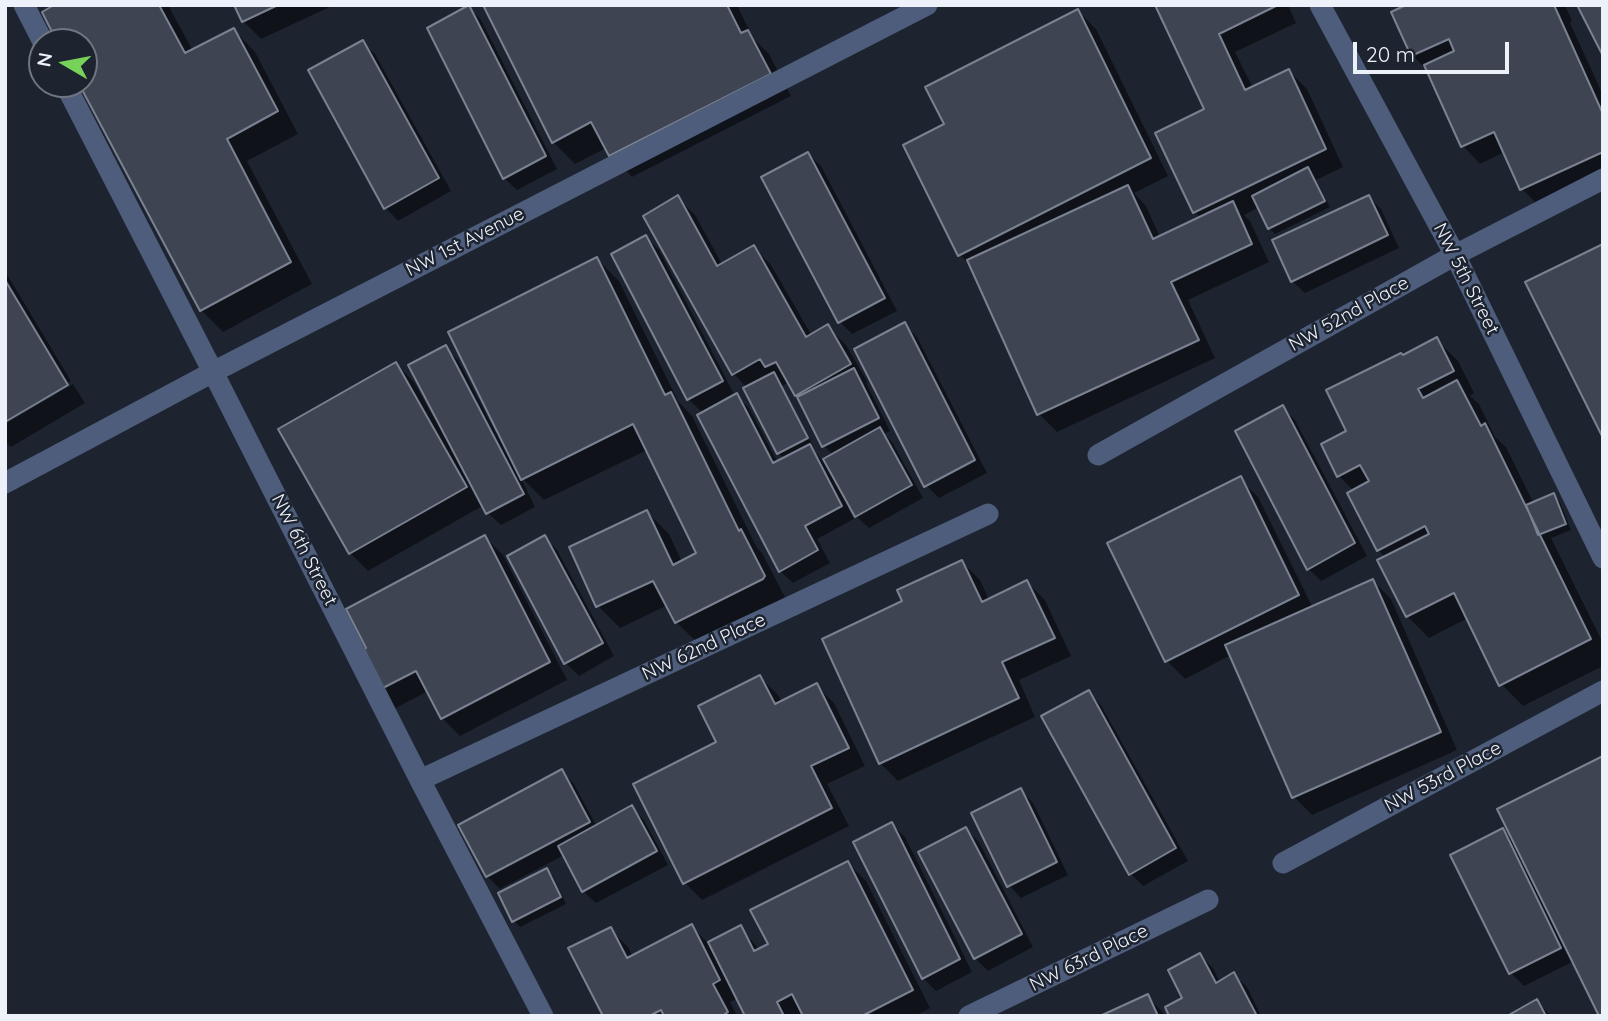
<!DOCTYPE html>
<html>
<head>
<meta charset="utf-8">
<style>
	body { margin:0 }
	#map { position:relative; width:1608px; height:1021px; overflow:hidden; background:#1d2430; font-family:Quicksand,sans-serif }
	canvas { display:block }
	.frame { position:absolute; inset:0; border:7px solid #edf1fa; pointer-events:none }
	.north { position:absolute; left:28px; top:28px; width:70px; height:70px; box-sizing:border-box; background:#1d2430; border:2px solid #707681; border-radius:50%; rotate:280deg; font-size:19px; font-weight:700; line-height:28px; text-align:center; color:#edf1fa }
	.north::after { content:''; display:block; margin:auto; width:24px; height:32px; background:#77d259; clip-path:polygon(50% 0,100% 100%,50% 72%,0 100%) }
	.scale { position:absolute; left:1353px; top:42px; width:156px; height:32px; box-sizing:border-box; border:4px solid #edf1fa; border-top:0; padding-left:9px; font-size:21px; line-height:24px; white-space:nowrap; color:#edf1fa; -webkit-text-stroke:5px #1d2430; paint-order:stroke }
</style>
</head>
<body>
<div id="map">
<canvas width="1608" height="1021"></canvas>
<div class="frame"></div>
<div class="north">N</div>
<div class="scale">20 m</div>
</div>
<script>
const ctx = document.querySelector('canvas').getContext('2d');
ctx.lineJoin = 'round';
function paint(path, color) {
  ctx.fillStyle = color;
  ctx.fill(path, 'evenodd');
}
function toPath(rows) {
  const path = new Path2D();
  for (const r of rows) {
    path.moveTo(r[0], r[1]);
    for (let i = 2; i < r.length; i += 2) path.lineTo(r[i], r[i + 1]);
  }
  return path;
}
function trace(path, color, width, dash) {
  ctx.strokeStyle = color;
  ctx.lineWidth = width;
  ctx.lineCap = dash ? 'butt' : 'round';
  ctx.setLineDash(dash || []);
  ctx.stroke(path);
}
function drawText(font, color, halo, rows, align = 'center') {
  ctx.font = font + ' Quicksand,sans-serif';
  ctx.lineWidth = 5;
  ctx.setLineDash([]);
  ctx.textBaseline = 'middle';
  ctx.strokeStyle = halo;
  ctx.fillStyle = color;
  for (const [text, x, y, turn = 0] of rows) {
    ctx.save();
    ctx.translate(x, y);
    ctx.rotate((+turn || 0) * Math.PI / 180);
    ctx.textAlign = isNaN(turn) ? turn : align;
    if (halo) ctx.strokeText(text, 0, 0);
    ctx.fillText(text, 0, 0);
    ctx.restore();
  }
}
paint(toPath([
	[58,5,168,5,193,51,234,30,255,52,298,134,247,161,312,284,223,332,201,310,81,84,84,84,84,42,59,42],
	[236,5,334,5,261,39,243,21],
	[485,5,737,5,753,38,769,54,791,96,632,177,610,155,606,148,575,164,553,142],
	[1157,5,1288,5,1296,23,1235,52,1253,88,1289,71,1307,89,1343,167,1316,180,1330,207,1275,234,1269,228,1259,207,1244,215,1250,221,1269,262,1188,300,1215,358,1057,432,1039,414,972,267,960,255,946,125,1078,11,1096,29,1168,176,1134,193,1146,206,1160,237,1201,218,1195,212,1207,110],
	[1410,5,1565,5,1572,21,1570,23,1603,95,1603,178,1540,207,1522,189,1505,152,1480,164,1463,146,1429,72,1412,55],
	[469,7,481,20,557,169,517,190,504,178],
	[362,42,375,54,451,191,398,221,386,208,310,71],
	[808,154,821,166,897,311,852,334,840,322],
	[677,197,695,215,722,264,753,247,771,265,812,336,828,327,846,345,868,383,866,383,890,431,884,434,892,442,923,498,869,528,856,516,851,507,848,508,854,519,817,539,830,563,793,583,780,571,703,413,688,399,646,237,659,250,735,396,737,396,749,408,778,463,785,459,778,453,747,388,734,374],
	[789,382,796,395,801,400,824,446,833,455,823,461,809,446,812,444,782,386],
	[1369,197,1381,209,1399,248,1305,293,1292,281],
	[597,259,619,281,678,401,692,416,757,548,762,553,786,599,698,643,676,622,668,605,620,628,598,606,647,512,669,534,682,562,698,554,647,450,544,500,520,476,535,507,501,525,488,513,484,505,368,571,350,553,396,364,414,382,435,420,438,418,445,348,458,360,496,433,499,431],
	[5,271,71,381,5,420],
	[904,324,917,337,987,473,939,498,926,485],
	[1437,340,1458,361,1474,393,1470,396,1479,404,1495,437,1506,447,1534,504,1554,495,1560,502,1571,530,1551,538,1603,643,1603,666,1523,706,1501,684,1468,618,1429,638,1407,616,1385,557,1378,550,1354,491,1339,476,1348,431,1403,357],
	[73,384,85,403,11,447,5,442,5,424],
	[1283,408,1295,420,1367,556,1321,581,1309,569],
	[1240,479,1258,497,1313,608,1373,581,1391,599,1457,750,1312,815,1294,797,1231,655,1185,679,1167,661],
	[485,537,503,555,567,680,460,736,442,718,428,691,396,708,378,690],
	[544,537,557,550,614,656,579,676,566,663,509,556],
	[962,562,980,580,989,600,1027,582,1045,600,1071,656,1019,680,1035,717,898,781,880,763,905,602],
	[760,677,778,695,782,702,816,685,834,703,865,766,827,784,849,826,702,900,684,882],
	[1089,692,1101,705,1188,861,1143,886,1130,873],
	[561,771,574,784,597,827,632,808,644,820,668,865,596,903,583,891,564,855,500,889,487,876],
	[1021,790,1033,803,1068,875,1021,898,1009,885],
	[892,824,905,837,972,972,936,991,923,978],
	[966,829,979,842,1033,947,988,971,975,958],
	[1503,830,1515,842,1574,961,1524,986,1511,973,1453,855],
	[848,863,866,881,930,1008,915,1016,747,1016,738,998,730,1002,737,1016,605,1016,610,929,628,947,633,957,692,927,709,944,740,928,760,950,770,944],
	[547,870,553,876,566,904,520,927,514,921],
	[1200,955,1213,968,1220,982,1234,975,1247,987,1261,1016,1171,1016,1184,999],
	[1147,996,1166,1016,1105,1016],
	[1537,1001,1551,1016,1510,1016]
]), '#0007');
const building = toPath([
	[54,5,159,5,185,53,234,28,278,111,227,139,291,262,200,311,79,84,84,84,84,42,57,42,42,12,54,5],
	[234,5,278,5,242,22,234,5],
	[469,5,546,156,503,179,427,28,469,5],
	[483,5,727,5,741,33,748,30,771,74,609,156,591,122,552,143,483,5],
	[1155,5,1278,5,1219,34,1245,90,1289,69,1326,149,1193,213,1155,133,1204,109,1155,5],
	[1406,5,1554,5,1603,114,1603,152,1520,190,1494,132,1461,147,1424,65,1454,51,1449,39,1411,56,1391,12,1406,5],
	[1577,5,1603,5,1603,56,1577,5],
	[1078,9,1151,158,958,256,903,145,944,124,925,87,1078,9],
	[363,40,439,178,384,209,308,70,363,40],
	[808,152,885,298,838,323,761,177,808,152],
	[1308,167,1325,201,1268,229,1252,196,1308,167],
	[1128,185,1153,239,1233,201,1252,244,1171,282,1199,340,1037,415,967,260,1128,185],
	[678,195,717,266,754,245,806,337,828,324,851,364,795,396,776,362,765,367,760,359,732,375,643,216,678,195],
	[1369,195,1388,235,1291,282,1272,240,1369,195],
	[646,235,723,381,687,400,611,254,646,235],
	[1603,244,1603,438,1525,282,1603,244],
	[597,257,665,395,671,392,739,531,741,529,765,576,763,579,675,623,653,581,596,607,569,547,647,510,673,565,696,553,633,424,521,480,448,332,597,257],
	[5,280,68,385,5,422,5,280],
	[905,322,975,460,924,487,854,349,905,322],
	[1437,337,1454,371,1418,389,1423,398,1457,380,1481,426,1485,423,1591,639,1499,686,1454,593,1406,617,1377,560,1429,534,1425,526,1377,551,1347,493,1369,481,1360,465,1337,477,1321,444,1346,431,1326,390,1401,353,1403,355,1437,337],
	[446,345,524,494,486,514,408,365,446,345],
	[396,362,467,487,349,554,278,429,396,362],
	[854,368,879,418,822,447,797,397,854,368],
	[774,372,808,438,777,454,743,388,774,372],
	[737,393,773,463,810,444,842,506,805,526,818,550,779,572,697,415,737,393],
	[1283,405,1355,543,1307,570,1235,431,1283,405],
	[880,427,912,485,855,517,823,459,880,427],
	[1241,476,1299,595,1165,662,1107,543,1241,476],
	[1554,493,1566,524,1538,535,1526,505,1554,493],
	[485,535,550,662,441,719,416,671,377,691,357,653,366,648,346,609,485,535],
	[545,535,603,643,564,664,507,556,545,535],
	[962,560,982,602,1027,580,1055,638,1002,662,1019,698,879,764,822,639,902,601,897,590,962,560],
	[1373,579,1441,732,1292,798,1225,645,1373,579],
	[760,675,775,704,817,683,849,748,811,766,832,808,683,884,633,784,716,742,698,706,760,675],
	[1089,690,1176,848,1129,875,1041,716,1089,690],
	[1603,756,1603,1016,1599,1016,1497,809,1603,756],
	[562,769,590,822,486,877,458,825,562,769],
	[1021,788,1057,862,1007,887,971,813,1021,788],
	[632,805,657,851,582,892,558,846,632,805],
	[892,822,960,959,922,979,853,842,892,822],
	[966,827,1022,934,974,959,918,852,966,827],
	[1503,828,1561,948,1509,974,1450,855,1503,828],
	[848,861,913,990,862,1016,803,1016,792,994,777,1002,784,1016,745,1016,708,942,741,925,754,951,768,944,750,910,848,861],
	[547,868,561,897,512,922,498,893,547,868],
	[692,924,720,980,713,984,728,1012,722,1016,664,1016,661,1010,653,1014,653,1016,603,1016,568,948,611,927,627,958,692,924],
	[1200,953,1216,983,1234,972,1257,1016,1169,1016,1165,1007,1182,998,1168,970,1200,953],
	[1148,994,1158,1016,1100,1016,1148,994],
	[1537,999,1546,1016,1507,1016,1537,999]
]);
paint(building, '#3e4452');
trace(building, '#7a8291', 2);
trace(toPath([
	[24,5,43,42],
	[1320,5,1455,255,1603,558],
	[65,84,213,372,420,780,543,1016],
	[1098,455,1455,255,1603,179],
	[5,483,213,372,927,5],
	[420,780,988,514],
	[1283,863,1603,691],
	[969,1016,1208,900]
]), '#4d5d7b', 21);
drawText('19px', '#edf1fa', '#1d2430', [
	["NW 1st Avenue",465,242,-27],
	["NW 5th Street",1466,279,63],
	["NW 52nd Place",1349,314,-29],
	["NW 6th Street",304,550,63],
	["NW 62nd Place",704,647,-25],
	["NW 53rd Place",1443,777,-28],
	["NW 63rd Place",1089,958,-26]
]);
</script>
</body>
</html>
